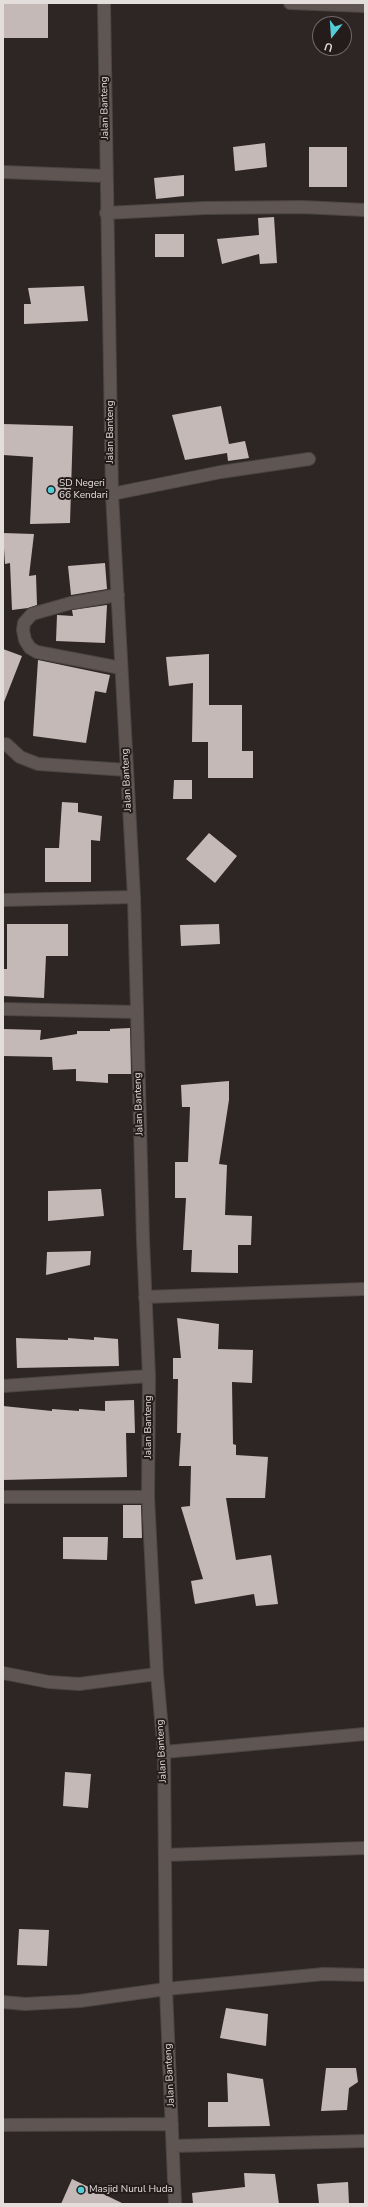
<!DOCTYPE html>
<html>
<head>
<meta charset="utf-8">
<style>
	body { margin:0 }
	#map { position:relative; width:368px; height:2207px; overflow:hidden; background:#2e2624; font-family:"Nunito Sans",sans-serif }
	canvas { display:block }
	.frame { position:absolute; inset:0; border:4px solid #e3dddc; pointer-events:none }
	.north { position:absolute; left:312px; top:16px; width:40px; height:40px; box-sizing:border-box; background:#241c1a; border:1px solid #706968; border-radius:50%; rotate:197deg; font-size:11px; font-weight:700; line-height:16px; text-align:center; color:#e3dddc }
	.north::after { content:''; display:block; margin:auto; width:14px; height:18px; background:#52ccd6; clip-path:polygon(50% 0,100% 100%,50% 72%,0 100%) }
</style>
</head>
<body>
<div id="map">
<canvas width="368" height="2207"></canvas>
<div class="frame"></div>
<div class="north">U</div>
</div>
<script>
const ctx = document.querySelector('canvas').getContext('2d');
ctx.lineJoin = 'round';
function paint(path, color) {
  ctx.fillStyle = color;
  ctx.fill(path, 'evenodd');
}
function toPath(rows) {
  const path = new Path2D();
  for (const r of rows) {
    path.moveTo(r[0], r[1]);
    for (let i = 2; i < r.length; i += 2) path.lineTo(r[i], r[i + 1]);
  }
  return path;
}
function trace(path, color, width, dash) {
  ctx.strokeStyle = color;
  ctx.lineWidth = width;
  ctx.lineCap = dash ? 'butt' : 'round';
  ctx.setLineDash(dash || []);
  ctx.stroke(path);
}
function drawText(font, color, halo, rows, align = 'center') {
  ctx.font = font + ' "Nunito Sans",sans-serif';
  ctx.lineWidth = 4;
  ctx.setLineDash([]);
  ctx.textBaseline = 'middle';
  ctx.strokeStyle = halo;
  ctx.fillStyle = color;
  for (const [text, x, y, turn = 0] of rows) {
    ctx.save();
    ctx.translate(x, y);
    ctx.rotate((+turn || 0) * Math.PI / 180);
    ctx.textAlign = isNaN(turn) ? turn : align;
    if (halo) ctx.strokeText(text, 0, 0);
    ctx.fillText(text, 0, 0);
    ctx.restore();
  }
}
paint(toPath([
	[3,3,48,3,48,38,3,38],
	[265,143,267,167,235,171,233,147],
	[309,147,347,147,347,187,309,187],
	[184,175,184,196,156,199,154,178],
	[274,217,277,263,260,264,259,254,222,264,217,239,259,235,258,218],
	[155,234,184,234,184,257,155,257],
	[84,286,88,321,24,324,24,304,31,304,28,288],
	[221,406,229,444,245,441,249,458,228,461,227,453,185,460,172,415],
	[3,424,73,426,70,523,30,524,33,457,3,455],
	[3,533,34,534,29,576,36,575,37,605,28,608,12,610,10,563,5,564],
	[105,563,107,589,71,595,68,566],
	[107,605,105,643,56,641,57,615,73,616,72,610],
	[3,649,22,656,4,702,3,701],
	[209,654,209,705,242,705,242,751,253,751,253,778,208,778,208,742,192,742,193,683,169,686,166,657],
	[38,660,110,675,106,693,95,691,86,743,33,736],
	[174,780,192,780,192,799,173,799],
	[62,802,78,803,78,812,102,816,100,841,91,840,91,882,45,882,45,848,59,848],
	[209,833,237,856,215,883,186,859],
	[7,924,68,924,68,956,46,956,44,998,3,996,3,969,7,969],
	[219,924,220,944,181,946,180,925],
	[130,1028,131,1074,108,1074,108,1083,76,1081,76,1069,53,1070,52,1057,3,1056,3,1029,41,1030,40,1040,77,1034,77,1031,110,1031,110,1029],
	[229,1081,229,1100,219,1164,227,1165,225,1215,252,1216,251,1245,238,1245,238,1273,191,1272,192,1250,183,1250,186,1198,175,1198,175,1162,188,1162,190,1107,182,1107,181,1085],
	[101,1189,104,1216,48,1221,48,1191],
	[91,1251,90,1265,46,1275,47,1252],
	[177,1318,219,1324,218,1349,253,1350,252,1383,232,1382,233,1444,236,1445,236,1455,268,1457,265,1498,226,1498,236,1560,271,1555,278,1604,256,1606,254,1594,195,1604,191,1581,203,1579,181,1507,190,1506,191,1466,179,1466,181,1433,177,1433,178,1379,173,1379,173,1358,181,1358],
	[94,1337,118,1339,119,1366,17,1368,16,1338,68,1340,68,1338,94,1340],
	[134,1400,135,1433,126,1433,127,1477,3,1480,3,1406,52,1411,52,1409,79,1411,79,1409,105,1411,105,1401],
	[123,1505,141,1505,142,1538,123,1538],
	[63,1537,108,1537,107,1560,63,1559],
	[65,1772,91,1774,88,1808,63,1806],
	[19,1929,49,1930,47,1966,17,1965],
	[226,2008,268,2014,266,2046,220,2038],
	[326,2068,356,2068,358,2082,349,2088,347,2110,321,2111],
	[227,2073,263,2079,270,2126,208,2127,208,2102,228,2102],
	[244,2173,275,2174,279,2204,193,2204,192,2193,245,2187],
	[72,2179,124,2204,61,2204],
	[348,2182,349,2204,319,2204,317,2184]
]), '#c4b9b6');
const minor = toPath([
	[104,3,112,494,134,897,143,1240,149,1376,148,1497,157,1674,164,1752,166,1989,175,2204],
	[290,3,365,6],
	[3,172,106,176],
	[106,213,204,208,302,207,365,210],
	[112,494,221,472,309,459],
	[118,595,71,603,32,614,24,623,23,630,25,640,30,648,37,652,121,668],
	[6,744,20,757,38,764,127,770],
	[3,900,134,897],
	[3,1009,136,1012],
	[145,1297,365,1289],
	[3,1386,149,1376],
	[3,1497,148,1497],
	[3,1673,49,1682,79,1684,157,1674],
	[164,1752,365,1734],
	[165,1855,365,1848],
	[3,2002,25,2004,80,2001,166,1989,324,1974,365,1975],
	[3,2125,172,2124],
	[174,2146,365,2141]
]);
trace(minor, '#4b4543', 14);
trace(minor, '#5f5553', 12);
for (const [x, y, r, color] of [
	[51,490,4,"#52ccd6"],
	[81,2190,4,"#52ccd6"]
]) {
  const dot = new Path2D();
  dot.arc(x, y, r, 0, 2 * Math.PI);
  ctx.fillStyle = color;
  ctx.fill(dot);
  trace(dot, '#241c1a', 1.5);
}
drawText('10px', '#e3dddc', '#241c1a', [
	["Jalan Banteng",105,108,-91],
	["Jalan Banteng",111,432,-90],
	["Jalan Banteng",127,780,-93],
	["Jalan Banteng",139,1104,-92],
	["Jalan Banteng",149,1427,-90],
	["Jalan Banteng",162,1751,-93],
	["Jalan Banteng",170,2075,-93]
]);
drawText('10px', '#e3dddc', '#241c1a', [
	["SD Negeri",59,484],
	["66 Kendari",59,496],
	["Masjid Nurul Huda",89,2190]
], 'left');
</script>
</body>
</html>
